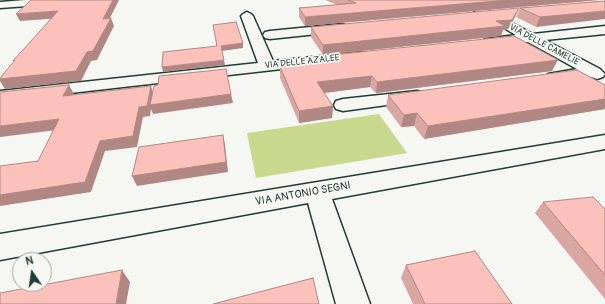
<!DOCTYPE html>
<html>
<head>
<meta charset="utf-8">
<style>
	body { margin:0 }
	#map { position:relative; width:605px; height:304px; overflow:hidden; background:#f6f6f2; font-family:Pangolin,sans-serif }
	canvas { display:block }
	.north { position:absolute; left:12px; top:252px; width:40px; height:40px; box-sizing:border-box; background:#f6f6f2; border:1px solid #a0aca6; border-radius:50%; rotate:347deg; font-size:11px; font-weight:700; line-height:16px; text-align:center; color:#1f3d34 }
	.north::after { content:''; display:block; margin:auto; width:14px; height:18px; background:#1f3d34; clip-path:polygon(50% 0,100% 100%,50% 72%,0 100%) }
</style>
</head>
<body>
<div id="map">
<canvas width="605" height="304"></canvas>
<div class="north">N</div>
</div>
<script>
const ctx = document.querySelector('canvas').getContext('2d');
ctx.lineJoin = 'round';
function paint(path, color) {
  ctx.fillStyle = color;
  ctx.fill(path, 'evenodd');
}
function toPath(rows) {
  const path = new Path2D();
  for (const r of rows) {
    path.moveTo(r[0], r[1]);
    for (let i = 2; i < r.length; i += 2) path.lineTo(r[i], r[i + 1]);
  }
  return path;
}
function trace(path, color, width, dash) {
  ctx.strokeStyle = color;
  ctx.lineWidth = width;
  ctx.lineCap = dash ? 'butt' : 'round';
  ctx.setLineDash(dash || []);
  ctx.stroke(path);
}
function drawText(font, color, halo, rows, align = 'center') {
  ctx.font = font + ' Pangolin,sans-serif';
  ctx.lineWidth = 3.5;
  ctx.setLineDash([]);
  ctx.textBaseline = 'middle';
  ctx.strokeStyle = halo;
  ctx.fillStyle = color;
  for (const [text, x, y, turn = 0] of rows) {
    ctx.save();
    ctx.translate(x, y);
    ctx.rotate((+turn || 0) * Math.PI / 180);
    ctx.textAlign = isNaN(turn) ? turn : align;
    if (halo) ctx.strokeText(text, 0, 0);
    ctx.fillText(text, 0, 0);
    ctx.restore();
  }
}
paint(toPath([
	[379,114,407,153,256,178,247,133]
]), '#c8d88c');
const street = toPath([
	[456,0,469,0,533,34,605,26,605,34,545,40,600,69,605,74,603,77,597,79,591,77,554,82,548,80,546,77,548,74,577,69,528,42,490,46,485,45,483,42,485,39,516,35,456,0],
	[247,12,251,14,253,16,273,61,361,52,366,53,368,56,366,59,361,60,0,101,0,91,258,63,241,16,243,14,247,12],
	[341,24,345,25,347,28,345,31,270,39,265,38,263,35,265,32,270,31,341,24],
	[417,91,423,92,426,96,423,100,343,111,336,109,334,105,336,101,343,99,417,91],
	[605,135,605,149,332,199,370,304,336,304,308,203,0,260,0,234,605,135]
]);
const secondary = toPath([
	[25,0,75,0,70,3,0,8,0,2,25,0]
]);
trace(street, '#1f3d34', 3);
trace(secondary, '#1f3d34', 3);
paint(street, '#f6f6f2');
paint(secondary, '#f6f6f2');
paint(toPath([
	[325,0,599,0,305,26,299,17,299,8,338,5],
	[605,1,536,27,516,17,520,8],
	[515,17,508,29,503,30,501,36,323,55,311,37,311,27],
	[330,55,552,71,376,93,370,87,324,93,333,106,332,118,299,123,280,78,280,67,330,61],
	[605,85,605,109,424,139,414,126,401,127,386,107,388,95],
	[543,202,605,209,605,299,535,213],
	[406,265,512,304,413,304,401,278]
]), '#daa6a2');
paint(toPath([
	[113,0,119,0,106,26,103,19],
	[509,0,599,0,305,26,305,17],
	[519,8,515,17,508,29,503,30,501,36,323,55,323,45,496,21],
	[58,11,61,18,20,21,16,14],
	[605,11,605,19,536,27,540,17],
	[111,18,114,26,97,60,91,61,81,81,5,89,0,81,0,79,87,52],
	[243,43,243,48,222,51,221,46],
	[224,60,225,65,163,72,162,67],
	[558,60,552,71,376,93,377,82],
	[372,76,370,87,316,94,317,82],
	[69,85,74,94,68,105,63,96],
	[151,86,154,96,231,94,233,103,153,114,151,109,150,116,143,117,137,147,105,151,91,192,0,206,0,195,100,141,139,107],
	[605,99,605,109,424,139,428,126],
	[333,106,332,118,299,123,299,111],
	[417,113,414,126,401,127,404,115],
	[59,119,65,129,0,137,0,126],
	[223,135,225,145,228,172,137,186,132,176],
	[122,270,130,282,126,304,116,304]
]), '#b18784');
const building = toPath([
	[31,0,113,0,103,19,111,18,93,51,87,52,76,71,0,79,0,78,15,60,13,61,58,11,16,14,31,0],
	[348,0,509,0,305,17,299,8,356,3,348,0],
	[605,1,605,11,540,17,520,8,605,1],
	[519,8,512,20,496,21,505,26,323,45,311,27,519,8],
	[236,22,243,43,221,46,224,60,162,67,163,52,217,46,213,25,236,22],
	[514,36,558,60,377,82,372,76,317,82,333,106,299,111,280,67,334,61,330,55,514,36],
	[226,69,231,94,150,105,154,86,158,85,159,76,226,69],
	[577,70,605,85,605,99,428,126,417,113,404,115,388,95,577,70],
	[69,85,63,96,151,86,147,106,139,107,133,136,100,141,85,182,0,195,0,166,38,161,59,119,0,126,0,92,69,85],
	[223,135,226,162,132,176,139,147,223,135],
	[593,197,605,209,605,275,543,202,593,197],
	[475,251,512,304,425,304,406,265,475,251],
	[122,270,116,304,0,304,0,293,122,270],
	[313,278,319,304,213,304,313,278]
]);
paint(building, '#fdc1bc');
trace(building, '#b18784', 1);
drawText('9px', '#1f3d34', '#f6f6f2', [
	["VIA DELLE CAMELIE",544,45,28],
	["VIA DELLE AZALEE",302,62,-6]
]);
drawText('11px', '#1f3d34', '#f6f6f2', [
	["VIA ANTONIO SEGNI",303,194,-10]
]);
</script>
</body>
</html>
